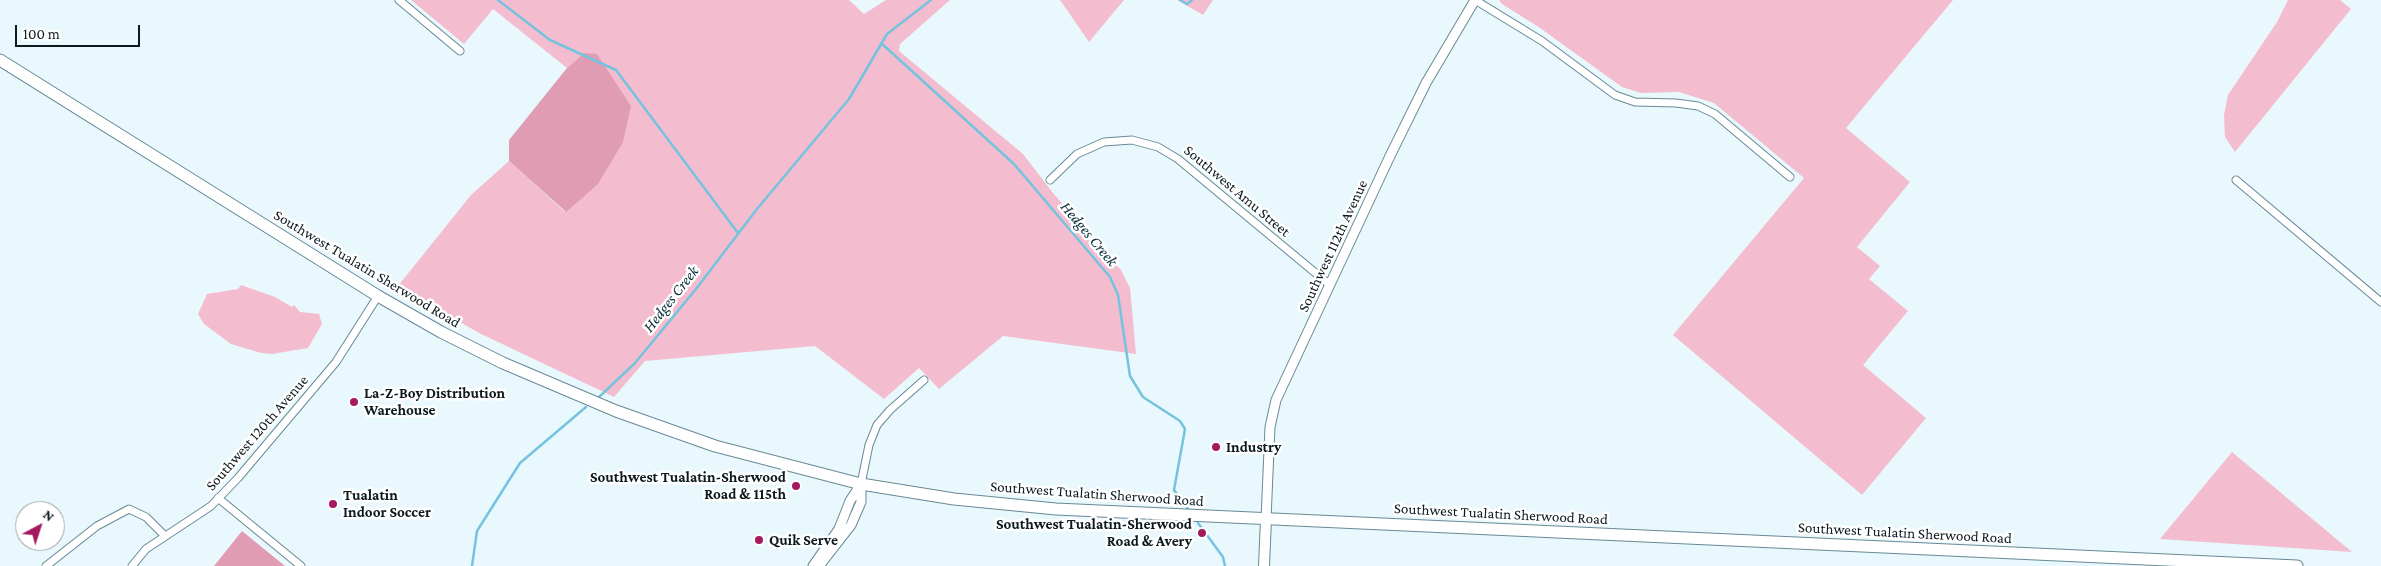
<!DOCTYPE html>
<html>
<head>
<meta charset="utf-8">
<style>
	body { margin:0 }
	#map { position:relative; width:2381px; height:566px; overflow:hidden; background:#e9f8fd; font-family:"Crimson Pro",serif }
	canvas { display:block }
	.north { position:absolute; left:15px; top:501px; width:50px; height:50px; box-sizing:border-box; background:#fff; border:1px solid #9ea3a5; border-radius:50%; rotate:40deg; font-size:14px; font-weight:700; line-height:20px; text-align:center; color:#0c191e }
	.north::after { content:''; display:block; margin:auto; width:18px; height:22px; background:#a4195f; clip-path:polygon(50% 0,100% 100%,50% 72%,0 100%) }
	.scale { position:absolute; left:15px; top:25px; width:125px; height:22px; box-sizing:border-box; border:2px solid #0c191e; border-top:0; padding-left:6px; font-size:15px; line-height:18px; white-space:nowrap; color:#0c191e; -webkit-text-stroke:4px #fff; paint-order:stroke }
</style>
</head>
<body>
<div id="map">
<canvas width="2381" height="566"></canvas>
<div class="north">N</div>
<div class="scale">100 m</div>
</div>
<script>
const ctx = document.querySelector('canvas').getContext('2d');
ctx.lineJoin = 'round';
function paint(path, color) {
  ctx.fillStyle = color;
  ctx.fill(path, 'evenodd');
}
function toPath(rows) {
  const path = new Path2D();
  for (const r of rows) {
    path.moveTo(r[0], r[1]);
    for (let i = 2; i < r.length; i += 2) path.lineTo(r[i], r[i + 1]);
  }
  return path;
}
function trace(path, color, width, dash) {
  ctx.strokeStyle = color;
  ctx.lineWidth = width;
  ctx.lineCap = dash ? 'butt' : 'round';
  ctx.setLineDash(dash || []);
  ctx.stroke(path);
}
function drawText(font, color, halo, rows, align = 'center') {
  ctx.font = font + ' "Crimson Pro",serif';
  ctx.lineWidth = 5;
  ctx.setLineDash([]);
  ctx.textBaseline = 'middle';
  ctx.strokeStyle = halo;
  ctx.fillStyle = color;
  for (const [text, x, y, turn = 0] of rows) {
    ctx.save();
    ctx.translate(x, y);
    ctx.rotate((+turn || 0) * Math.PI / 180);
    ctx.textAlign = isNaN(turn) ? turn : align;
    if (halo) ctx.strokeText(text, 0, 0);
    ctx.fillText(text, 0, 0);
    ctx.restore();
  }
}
paint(toPath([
	[411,0,849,0,864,14,886,0,950,0,900,44,899,51,1023,154,1053,193,1121,270,1130,288,1136,354,1003,336,939,389,919,368,884,399,815,346,645,361,614,397,479,333,398,286,471,195,509,161,565,212,584,53,567,68,493,9,464,44],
	[1060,0,1124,0,1089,42],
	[1177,0,1213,0,1203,15],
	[1499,0,1953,0,1846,128,1910,182,1857,247,1880,266,1869,279,1908,311,1863,365,1926,418,1862,495,1673,335,1804,178,1714,103,1679,92,1641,93,1622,87,1540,28,1502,4],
	[2288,0,2340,0,2351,9,2235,152,2225,137,2224,115,2228,95,2277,22],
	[241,285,275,297,292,307,294,305,300,312,319,314,322,324,308,348,272,354,261,353,231,344,204,324,198,314,207,294,238,289],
	[2232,452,2352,552,2160,539]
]), '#f3bdcf');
paint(toPath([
	[584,53,597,54,631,106,623,142,598,184,566,212,509,161,509,140,567,68],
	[242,531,285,566,214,566]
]), '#e09cb3');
trace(toPath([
	[498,0,550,40,616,70,738,233],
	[1180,0,1187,4,1192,0],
	[881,43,1014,164,1110,277,1118,295,1130,376,1143,397,1180,421,1185,429,1174,490,1188,509],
	[599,397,635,363,696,289,757,209,849,99,887,34,931,0],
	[1198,523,1223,557,1225,566],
	[472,566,477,531,520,463,586,407]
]), '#75c3de', 2.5);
const minor = toPath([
	[399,0,460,51],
	[1475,0,1542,41,1615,95,1635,102,1676,103,1698,106,1715,114,1790,177],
	[1050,180,1077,154,1104,142,1132,140,1158,147,1178,159,1330,285],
	[2236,180,2381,302],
	[861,484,869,445,877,425,890,410,924,380],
	[218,498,301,566],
	[46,566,97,526,129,509,146,517,165,536],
	[132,566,146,549,211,506,238,478,336,362,378,296]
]);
const tertiary = toPath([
	[1266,519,1270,427,1276,400,1390,156,1426,83,1475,0],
	[813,566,839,529,850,501,861,484],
	[819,566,851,525,861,502,861,484]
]);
const secondary = toPath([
	[1264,566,1266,519]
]);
const trunk = toPath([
	[0,60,378,296,441,332,503,363,616,411,715,446,861,484,954,499,1056,509,2297,566]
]);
trace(minor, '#678996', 9);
trace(tertiary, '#678996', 11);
trace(secondary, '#678996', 12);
trace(trunk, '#678996', 13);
trace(minor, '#fff', 7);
trace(tertiary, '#fff', 9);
trace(secondary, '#fff', 10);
trace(trunk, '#fff', 11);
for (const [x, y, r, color] of [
	[354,402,5,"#a4195f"],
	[1216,447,5,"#a4195f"],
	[796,486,5,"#a4195f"],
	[333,504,5,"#a4195f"],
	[1202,533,5,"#a4195f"],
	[759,540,5,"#a4195f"]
]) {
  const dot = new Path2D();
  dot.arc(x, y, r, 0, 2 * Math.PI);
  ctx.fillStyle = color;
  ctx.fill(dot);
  trace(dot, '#fff', 2);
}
drawText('15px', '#0c191e', '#fff', [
	["Southwest Amu Street",1237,191,40],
	["Southwest 112th Avenue",1333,246,-65],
	["Southwest Tualatin Sherwood Road",367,269,31],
	["Southwest 120th Avenue",257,433,-49],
	["Southwest Tualatin Sherwood Road",1097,494,4],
	["Southwest Tualatin Sherwood Road",1501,514,3],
	["Southwest Tualatin Sherwood Road",1905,533,3]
]);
drawText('bold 15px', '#0c191e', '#fff', [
	["La-Z-Boy Distribution",364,393],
	["Warehouse",364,410],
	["Industry",1226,447],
	["Southwest Tualatin-Sherwood",786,477,"right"],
	["Road & 115th",786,494,"right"],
	["Tualatin",343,495],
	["Indoor Soccer",343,512],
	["Southwest Tualatin-Sherwood",1192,524,"right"],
	["Road & Avery",1192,541,"right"],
	["Quik Serve",769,540]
], 'left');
drawText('italic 16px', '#092f3b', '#fff', [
	["Hedges Creek",1089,234,50],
	["Hedges Creek",671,299,-52]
]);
</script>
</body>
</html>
